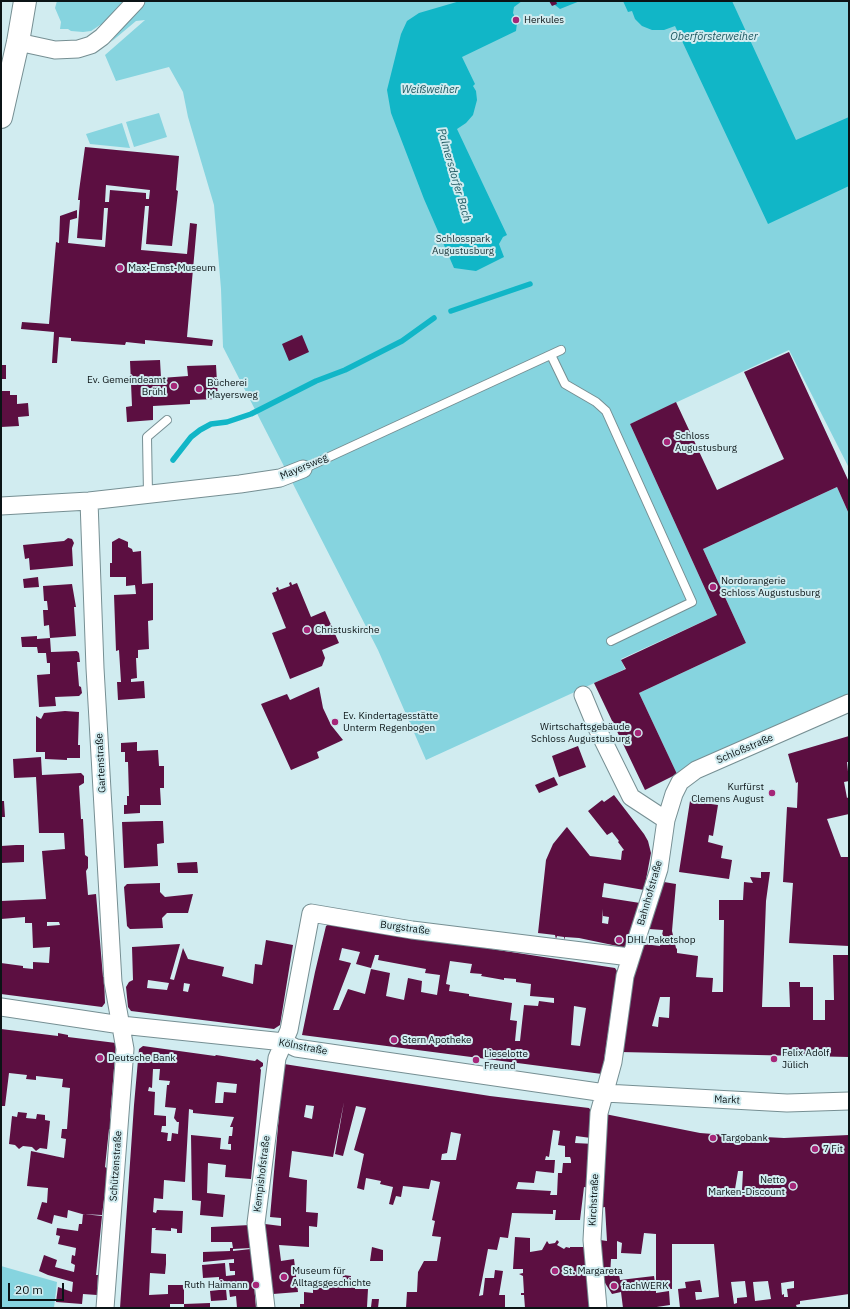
<!DOCTYPE html>
<html>
<head>
<meta charset="utf-8">
<style>
	body { margin:0 }
	#map { position:relative; width:850px; height:1309px; overflow:hidden; background:#d1ecf0; font-family:"IBM Plex Sans",sans-serif }
	canvas { display:block }
	.frame { position:absolute; inset:0; border:2px solid #0b1416; pointer-events:none }
	.scale { position:absolute; left:8px; top:1283px; width:56px; height:18px; box-sizing:border-box; border:2px solid #0b1416; border-top:0; padding-left:5px; font-size:12px; line-height:14px; white-space:nowrap; color:#0b1416; -webkit-text-stroke:3px #d1ecf0; paint-order:stroke }
</style>
</head>
<body>
<div id="map">
<canvas width="850" height="1309"></canvas>
<div class="frame"></div>
<div class="scale">20 m</div>
</div>
<script>
const ctx = document.querySelector('canvas').getContext('2d');
ctx.lineJoin = 'round';
function paint(path, color) {
  ctx.fillStyle = color;
  ctx.fill(path, 'evenodd');
}
function toPath(rows) {
  const path = new Path2D();
  for (const r of rows) {
    path.moveTo(r[0], r[1]);
    for (let i = 2; i < r.length; i += 2) path.lineTo(r[i], r[i + 1]);
  }
  return path;
}
function trace(path, color, width, dash) {
  ctx.strokeStyle = color;
  ctx.lineWidth = width;
  ctx.lineCap = dash ? 'butt' : 'round';
  ctx.setLineDash(dash || []);
  ctx.stroke(path);
}
function drawText(font, color, halo, rows, align = 'center') {
  ctx.font = font + ' "IBM Plex Sans",sans-serif';
  ctx.lineWidth = 4;
  ctx.setLineDash([]);
  ctx.textBaseline = 'middle';
  ctx.strokeStyle = halo;
  ctx.fillStyle = color;
  for (const [text, x, y, turn = 0] of rows) {
    ctx.save();
    ctx.translate(x, y);
    ctx.rotate((+turn || 0) * Math.PI / 180);
    ctx.textAlign = isNaN(turn) ? turn : align;
    if (halo) ctx.strokeText(text, 0, 0);
    ctx.fillText(text, 0, 0);
    ctx.restore();
  }
}
paint(toPath([
	[57,1,849,1,849,468,789,350,630,424,717,615,621,659,625,669,426,760,378,650,223,347,221,289,214,205,188,117,183,92,169,67,116,81,105,55,145,20,136,21,111,42,126,22,100,25,91,31,83,32,71,31,68,29,60,29,61,22,55,8],
	[159,113,167,137,134,147,126,122],
	[122,123,130,148,90,144,86,134],
	[837,487,849,514,849,699,677,774,639,693,746,643,703,549],
	[1,1266,57,1282,54,1308,1,1308]
]), '#86d4df');
paint(toPath([
	[460,1,522,1,514,7,513,13,515,17,512,19,514,24,517,23,516,31,462,57,475,84,473,86,476,91,477,100,473,115,466,123,457,129,507,235,503,237,499,244,504,257,476,271,454,268,424,199,391,113,387,90,401,34,407,21,419,13],
	[556,1,580,1,560,9,555,5],
	[623,1,732,1,796,140,849,117,849,186,768,224,675,26,664,30,652,30,642,26,635,19,632,11,628,12]
]), '#11b6c7');
trace(toPath([
	[451,311,530,284],
	[173,460,191,437,200,430,211,424,227,422,251,414,316,381,345,370,402,341,434,318]
]), '#11b6c7', 5.5);
paint(toPath([
	[549,1,556,1,557,4,552,6],
	[517,16,519,22,514,24,512,18],
	[85,147,179,156,176,190,178,191,172,246,146,244,149,206,145,206,141,250,187,254,190,223,197,224,187,337,213,340,212,346,145,340,145,344,126,342,125,345,71,341,71,338,59,337,57,363,52,363,54,332,21,329,22,322,49,324,56,242,59,243,60,216,77,210,77,218,70,220,68,243,105,247,108,208,104,208,102,240,77,238,80,200,78,200,79,191],
	[106,185,150,190,149,199,146,199,146,193,110,190,109,202,105,202],
	[302,335,309,352,289,361,282,344],
	[789,352,849,482,849,514,837,487,703,549,746,643,639,693,677,774,645,790,594,683,626,669,621,660,717,615,630,424,676,402,717,490,784,459,744,372],
	[160,360,161,378,188,376,187,366,216,365,218,399,190,400,190,404,153,406,153,420,127,422,126,407,132,406,130,361],
	[1,365,6,365,6,379,1,379],
	[1,391,10,391,10,395,17,395,17,404,28,403,29,416,18,417,19,426,1,427],
	[68,538,72,539,74,543,72,548,73,566,30,570,29,558,25,559,23,545,64,541],
	[119,538,128,542,128,547,132,549,133,552,141,551,142,584,153,583,153,620,148,621,149,649,138,650,138,658,136,658,137,678,131,679,131,682,144,681,145,698,118,700,117,682,121,682,119,650,116,651,114,595,136,594,135,585,126,586,126,577,110,577,110,563,112,563,112,542],
	[38,577,39,587,24,588,23,579],
	[291,582,292,585,297,583,311,617,325,611,339,643,322,650,325,658,322,666,290,679,272,633,286,628,272,593,277,591,276,588,278,587,279,590,290,586,289,583],
	[72,584,76,607,74,607,76,636,50,638,49,625,44,626,43,610,48,610,47,601,44,601,43,586],
	[37,636,37,639,50,638,51,652,77,651,79,653,80,662,77,662,79,686,81,687,82,693,79,696,55,697,56,706,39,707,37,675,50,674,50,663,47,663,46,653,38,653,37,647,22,647,21,637],
	[319,687,323,708,331,725,343,740,317,752,319,758,291,770,261,704,287,694,290,700],
	[65,711,79,712,78,745,80,745,80,758,67,758,67,760,45,759,45,752,36,752,36,716,41,719,44,713],
	[849,736,849,762,847,762,849,781,844,782,847,798,849,797,849,814,827,819,841,857,849,857,849,946,789,943,793,883,783,882,787,807,797,808,798,782,796,783,788,754],
	[137,742,137,751,158,750,159,766,164,766,164,788,160,788,161,805,140,805,140,813,124,814,124,805,127,805,127,796,129,796,128,762,125,762,125,752,121,752,121,743],
	[578,746,586,767,559,777,552,756],
	[41,757,42,775,81,773,84,776,84,783,79,786,81,819,83,819,85,855,88,857,88,868,86,871,88,895,96,894,103,977,104,977,105,1003,102,1007,1,994,1,963,23,966,23,968,33,969,33,962,49,963,50,947,33,948,32,923,25,923,25,917,1,919,1,901,46,899,42,851,65,849,64,833,39,833,36,777,14,778,13,759],
	[47,922,59,922,60,925,47,926],
	[554,777,558,785,539,793,535,785],
	[614,795,644,834,648,841,651,853,644,890,604,883,602,897,640,903,627,948,579,938,565,937,564,940,564,937,557,936,556,939,555,935,538,933,546,860,553,844,566,828,567,827,590,856,621,860,622,851,624,850,618,842,619,841,612,832,607,835,588,811,602,800,604,802],
	[603,909,603,916,609,917,608,924,602,923],
	[1,801,4,801,5,817,1,817],
	[690,801,718,805,713,836,709,835,708,842,723,846,721,858,732,860,729,879,679,872],
	[156,821,163,821,164,843,157,844,158,866,124,868,122,822],
	[16,845,24,845,24,862,1,863,1,846],
	[197,862,198,873,178,873,177,863],
	[761,872,770,872,766,901,762,1007,790,1007,789,982,800,982,800,987,813,987,813,1020,825,1020,825,1000,834,1000,833,955,849,955,849,1057,620,1052,627,986,644,944,660,946,663,930,649,929,664,882,676,884,672,931,676,948,677,949,677,953,698,956,696,977,713,978,712,992,723,992,724,920,719,920,719,900,743,900,744,882,753,883,750,877,761,878],
	[660,997,670,997,669,1018,659,1017,658,1027,652,1026],
	[160,883,160,892,165,897,193,894,188,913,167,913,162,918,163,928,130,929,127,926,124,887,127,884],
	[329,924,615,968,617,971,602,1074,302,1035,315,972,326,926],
	[342,948,360,952,356,964,371,968,375,955,379,955,378,960,426,969,425,973,440,975,437,995,421,992,422,981,408,978,404,1000,386,996,390,973,371,969,365,994,348,989,339,1010,333,1010,351,963,339,960],
	[450,961,472,964,470,973,482,974,481,976,504,980,504,978,516,979,516,982,531,984,530,996,554,998,554,1003,539,1001,538,1006,524,1005,520,1041,515,1041,517,1021,510,1020,512,1003,469,996,469,994,449,991,450,985,446,984],
	[574,1006,586,1008,580,1046,571,1045],
	[266,940,293,945,280,1025,274,1029,131,1011,128,1007,126,987,129,982,133,980,132,947,180,944,170,979,174,980,183,948,188,959,224,967,222,976,253,984,255,964,262,965],
	[148,980,169,983,167,990,147,988],
	[184,983,190,984,188,992,183,991],
	[1,1029,58,1036,58,1033,68,1035,68,1037,116,1043,110,1119,112,1119,111,1130,109,1129,105,1167,108,1169,102,1215,82,1214,68,1210,67,1218,54,1215,52,1224,37,1219,42,1202,47,1203,48,1188,27,1186,31,1151,64,1158,66,1139,61,1138,62,1129,67,1129,70,1088,62,1087,63,1079,36,1076,36,1080,26,1079,27,1075,9,1073,5,1106,1,1106],
	[143,1046,215,1056,216,1055,255,1061,257,1059,263,1063,263,1066,260,1068,261,1070,251,1179,225,1177,226,1165,208,1163,207,1193,225,1195,223,1217,200,1215,201,1201,192,1200,191,1135,221,1138,220,1149,231,1150,231,1144,228,1144,229,1136,232,1136,233,1127,230,1127,234,1117,193,1113,193,1110,189,1109,185,1182,164,1180,163,1199,154,1198,153,1212,156,1213,157,1210,183,1211,182,1233,177,1233,177,1229,171,1228,171,1231,155,1230,156,1228,152,1228,151,1253,166,1254,166,1264,165,1274,150,1273,149,1295,168,1294,168,1285,184,1285,184,1304,210,1303,210,1308,184,1308,184,1304,170,1304,170,1308,120,1308,134,1105,139,1049],
	[153,1069,160,1069,159,1080,170,1081,169,1085,167,1085,165,1107,176,1108,174,1118,177,1122,179,1122,178,1134,172,1133,171,1141,167,1141,168,1133,161,1132,162,1126,166,1126,166,1116,154,1115,155,1092,148,1091,149,1087,152,1088],
	[217,1082,237,1084,236,1093,224,1092,223,1103,215,1103],
	[284,1064,490,1096,589,1108,594,1115,591,1138,576,1136,575,1143,594,1144,589,1188,584,1187,580,1220,555,1220,556,1210,553,1210,553,1214,512,1213,508,1238,500,1237,497,1250,488,1249,479,1296,483,1295,485,1278,494,1278,495,1270,503,1271,499,1295,505,1295,505,1308,406,1308,407,1292,417,1292,418,1272,424,1261,437,1261,441,1237,432,1236,435,1221,432,1220,440,1182,431,1180,429,1189,403,1186,401,1197,396,1196,393,1205,389,1204,393,1187,380,1184,381,1181,366,1178,364,1190,357,1188,364,1154,354,1150,366,1108,356,1106,343,1156,335,1154,344,1102,333,1157,292,1151,289,1177,307,1180,306,1212,318,1213,317,1227,309,1226,309,1247,279,1245,281,1261,294,1259,298,1292,273,1294,265,1224,281,1226,281,1218,270,1217,279,1115,278,1115],
	[306,1105,314,1106,312,1119,304,1117],
	[553,1130,560,1131,558,1145,565,1146,565,1157,570,1157,571,1160,571,1163,563,1163,562,1173,558,1173,557,1195,550,1195,551,1191,516,1189,518,1182,534,1183,536,1171,554,1173,555,1160,545,1160,546,1156,549,1157],
	[451,1132,461,1134,456,1160,441,1160,442,1154,447,1153],
	[18,1112,27,1113,26,1118,36,1119,37,1114,45,1115,45,1120,50,1121,47,1149,40,1148,36,1151,32,1147,23,1146,19,1149,15,1145,9,1144,12,1116,17,1117],
	[605,1114,700,1133,726,1135,784,1138,849,1135,849,1294,800,1301,800,1304,796,1305,797,1308,680,1308,678,1289,686,1288,685,1282,700,1280,702,1292,695,1292,696,1300,719,1297,714,1244,672,1244,672,1289,656,1289,656,1293,669,1291,670,1305,650,1308,623,1308,621,1292,612,1294,600,1275,600,1240,607,1241,605,1207,600,1208],
	[738,1171,743,1171,742,1190,735,1189],
	[644,1233,656,1234,656,1289,654,1276,620,1280,619,1275,610,1275,611,1259,617,1259,617,1241,622,1243,621,1253,641,1254],
	[745,1281,747,1297,737,1298,737,1303,734,1304,731,1282],
	[768,1281,771,1299,755,1301,753,1282],
	[794,1281,794,1288,787,1289,788,1297,784,1297,784,1294,782,1295,781,1283],
	[83,1214,102,1216,96,1275,98,1275,97,1295,83,1294,82,1304,56,1302,58,1287,72,1292,73,1282,48,1275,39,1271,44,1255,57,1260,55,1267,74,1272,75,1265,71,1263,72,1255,75,1256,76,1248,58,1244,60,1236,56,1235,57,1228,78,1231,79,1224,82,1224],
	[250,1225,251,1248,233,1249,233,1251,251,1249,256,1308,237,1308,236,1296,230,1297,229,1289,226,1289,227,1300,211,1301,210,1291,219,1290,219,1277,203,1278,202,1265,225,1263,226,1276,235,1275,235,1271,230,1271,229,1263,234,1263,234,1259,203,1262,203,1252,230,1251,230,1248,233,1248,232,1242,211,1242,211,1227],
	[515,1237,530,1238,530,1252,542,1250,547,1241,549,1244,555,1243,557,1240,559,1242,557,1245,564,1249,566,1247,570,1248,570,1247,583,1247,585,1246,593,1308,525,1308,524,1295,521,1295,521,1293,524,1293,523,1276,519,1274,523,1273,523,1269,513,1269],
	[372,1247,383,1250,383,1261,370,1261],
	[343,1275,351,1276,350,1286,355,1286,355,1289,368,1289,367,1307,371,1307,372,1299,379,1299,378,1308,300,1308,300,1304,304,1304,304,1292,313,1293,313,1286,342,1286]
]), '#5c0f41');
const lane = toPath([
	[551,355,565,384,596,402,606,411,692,602,611,641],
	[303,469,561,350],
	[148,494,147,437,167,420]
]);
const street = toPath([
	[18,42,55,50,78,49,91,45,102,37,136,1],
	[89,501,95,668,113,982,125,1049,105,1308],
	[1,506,89,501,240,484,280,478,303,469],
	[583,695,595,724,631,797,666,820],
	[1,1007,121,1025,284,1042,296,1048,605,1093,787,1103,849,1101],
	[266,1308,256,1223,277,1058,289,1030,311,913,412,930,630,957],
	[598,1308,592,1240,599,1113,613,1062,625,976,659,869,666,820,674,794,680,782,696,770,849,703]
]);
const secondary = toPath([
	[1,117,18,42,25,1]
]);
trace(lane, '#768f93', 10);
trace(street, '#768f93', 19);
trace(secondary, '#768f93', 24);
trace(lane, '#fff', 8);
trace(street, '#fff', 17);
trace(secondary, '#fff', 22);
for (const [x, y, r, color] of [
	[516,20,4,"#a52678"],
	[120,268,4,"#a52678"],
	[174,386,4,"#a52678"],
	[199,389,4,"#a52678"],
	[667,442,4,"#a52678"],
	[713,587,4,"#a52678"],
	[307,630,4,"#a52678"],
	[335,722,4,"#a52678"],
	[638,733,4,"#a52678"],
	[772,793,4,"#a52678"],
	[619,940,4,"#a52678"],
	[394,1040,4,"#a52678"],
	[100,1058,4,"#a52678"],
	[774,1059,4,"#a52678"],
	[476,1060,4,"#a52678"],
	[713,1138,4,"#a52678"],
	[815,1149,4,"#a52678"],
	[793,1186,4,"#a52678"],
	[555,1271,4,"#a52678"],
	[284,1277,4,"#a52678"],
	[256,1285,4,"#a52678"],
	[614,1286,4,"#a52678"]
]) {
  const dot = new Path2D();
  dot.arc(x, y, r, 0, 2 * Math.PI);
  ctx.fillStyle = color;
  ctx.fill(dot);
  trace(dot, '#d1ecf0', 1.5);
}
drawText('10px', '#0b1416', '#d1ecf0', [
	["Herkules",524,20],
	["Max-Ernst-Museum",128,268],
	["Ev. Gemeindeamt",166,380,"right"],
	["Brühl",166,392,"right"],
	["Bücherei",207,383],
	["Mayersweg",207,395],
	["Schloss",675,436],
	["Augustusburg",675,448],
	["Nordorangerie",721,581],
	["Schloss Augustusburg",721,593],
	["Christuskirche",315,630],
	["Ev. Kindertagesstätte",343,716],
	["Unterm Regenbogen",343,728],
	["Wirtschaftsgebäude",630,727,"right"],
	["Schloss Augustusburg",630,739,"right"],
	["Kurfürst",764,787,"right"],
	["Clemens August",764,799,"right"],
	["DHL Paketshop",627,940],
	["Stern Apotheke",402,1040],
	["Felix Adolf",782,1053],
	["Jülich",782,1065],
	["Lieselotte",484,1054],
	["Freund",484,1066],
	["Deutsche Bank",108,1058],
	["Targobank",721,1138],
	["7 Fit",823,1149],
	["Netto",785,1180,"right"],
	["Marken-Discount",785,1192,"right"],
	["Museum für",292,1271],
	["Alltagsgeschichte",292,1283],
	["St. Margareta",563,1271],
	["Ruth Haimann",248,1285,"right"],
	["fachWERK",622,1286]
], 'left');
drawText('10px', '#193134', '#d1ecf0', [
	["Schlosspark",463,239],
	["Augustusburg",463,251]
]);
drawText('10px', '#0b1416', '#d1ecf0', [
	["Mayersweg",304,467,-23],
	["Schloßstraße",745,749,-23],
	["Gartenstraße",101,763,-93],
	["Bahnhofstraße",650,893,-74],
	["Burgstraße",405,928,8],
	["Kölnstraße",303,1047,11],
	["Markt",727,1100,3],
	["Schützenstraße",116,1166,-86],
	["Kempishofstraße",262,1174,-83],
	["Kirchstraße",594,1200,-87]
]);
drawText('italic 11px', '#205961', '#d1ecf0', [
	["Oberförsterweiher",714,37],
	["Weißweiher",430,90],
	["Palmersdorfer Bach",454,175,74]
]);
</script>
</body>
</html>
